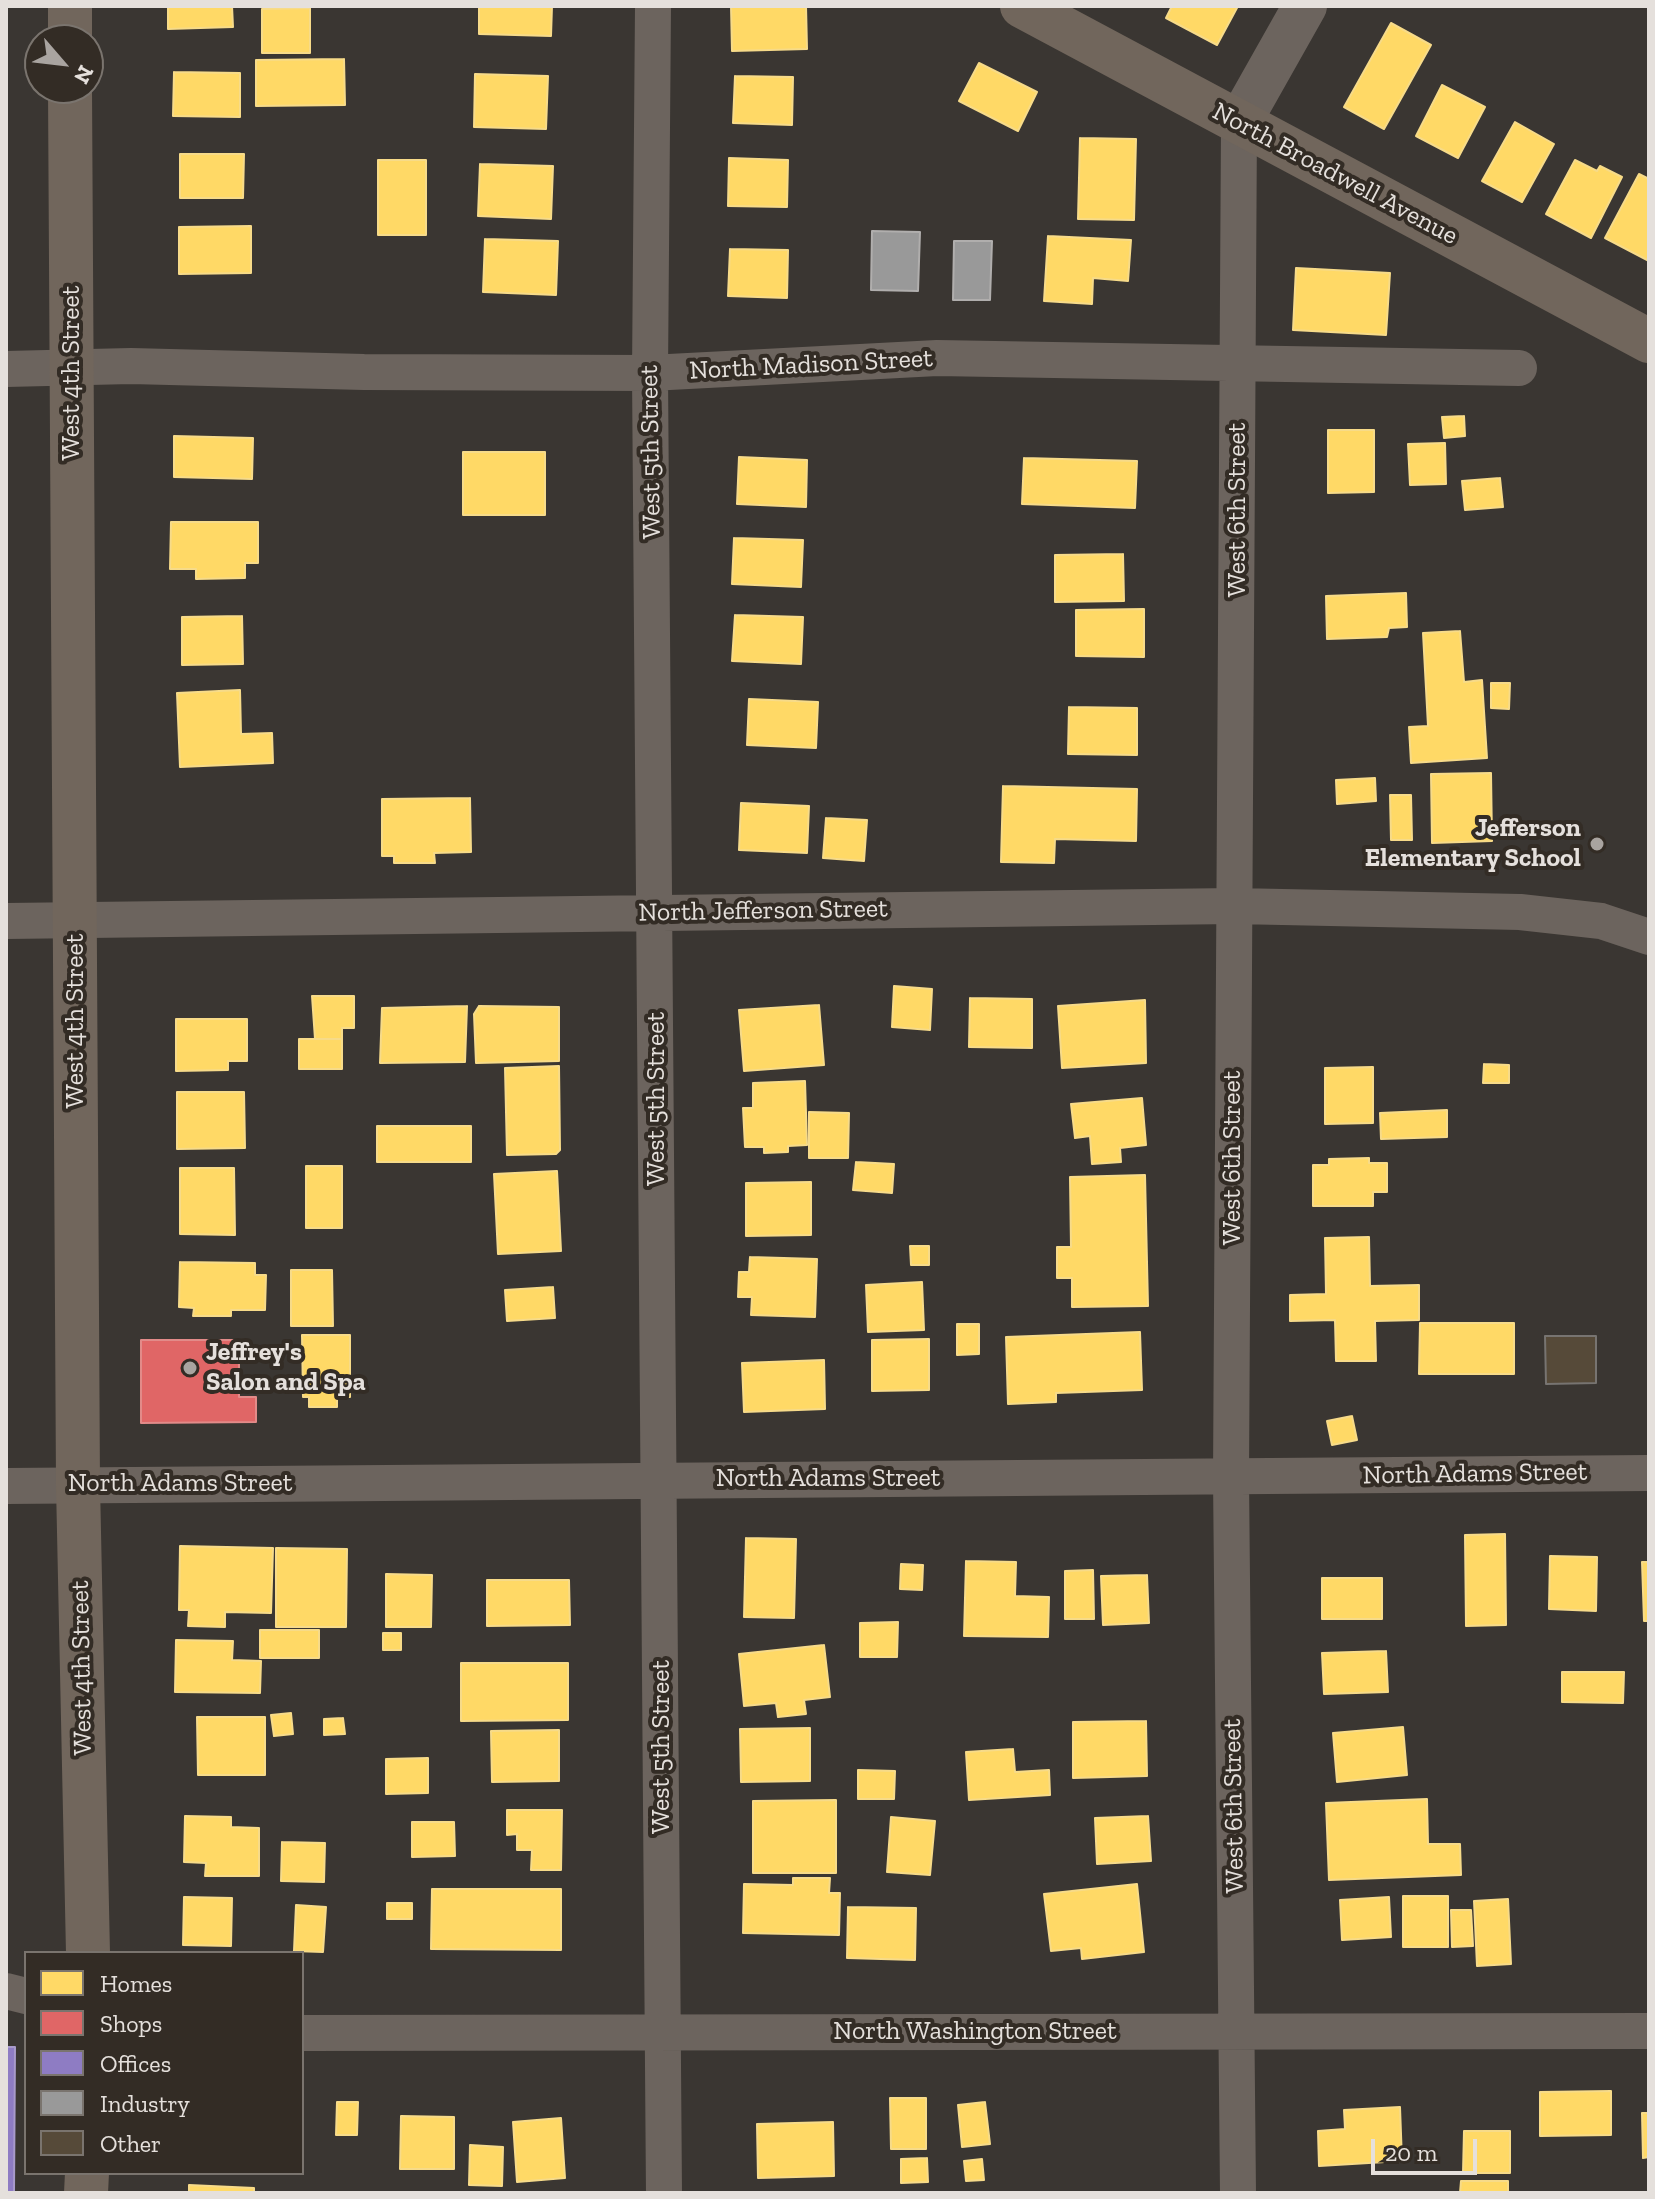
<!DOCTYPE html>
<html>
<head>
<meta charset="utf-8">
<style>
	body { margin:0 }
	#map { position:relative; width:1655px; height:2199px; overflow:hidden; background:#3a3632; font-family:"Zilla Slab",serif }
	canvas { display:block }
	.frame { position:absolute; inset:0; border:8px solid #e5e0dc; pointer-events:none }
	.legend { position:absolute; left:24px; top:1951px; width:280px; height:224px; box-sizing:border-box; background:#332c25; border:2px solid #7a746e; margin:0; padding:10px 14px; list-style:none; font-size:24px; color:#e5e0dc }
	.legend li { display:flex; align-items:center; gap:16px; height:40px }
	.legend b { width:40px; border:2px solid #7a746e }
	.north { position:absolute; left:24px; top:24px; width:80px; height:80px; box-sizing:border-box; background:#332c25; border:2px solid #7a746e; border-radius:50%; rotate:118deg; font-size:22px; font-weight:700; line-height:32px; text-align:center; color:#e5e0dc }
	.north::after { content:''; display:block; margin:auto; width:28px; height:36px; background:#a9a4a0; clip-path:polygon(50% 0,100% 100%,50% 72%,0 100%) }
	.scale { position:absolute; left:1371px; top:2139px; width:106px; height:36px; box-sizing:border-box; border:4px solid #e5e0dc; border-top:0; padding-left:10px; font-size:24px; line-height:28px; white-space:nowrap; color:#e5e0dc; -webkit-text-stroke:6px #332c25; paint-order:stroke }
</style>
</head>
<body>
<div id="map">
<canvas width="1655" height="2199"></canvas>
<div class="frame"></div>
<ul class="legend">
<li><b style="height:22px;background:#ffd966"></b>Homes</li>
<li><b style="height:22px;background:#e06666"></b>Shops</li>
<li><b style="height:22px;background:#8e7cc3"></b>Offices</li>
<li><b style="height:22px;background:#999"></b>Industry</li>
<li><b style="height:22px;background:#564a39"></b>Other</li>
</ul>
<div class="north">N</div>
<div class="scale">20 m</div>
</div>
<script>
const ctx = document.querySelector('canvas').getContext('2d');
ctx.lineJoin = 'round';
function paint(path, color) {
  ctx.fillStyle = color;
  ctx.fill(path, 'evenodd');
}
function toPath(rows) {
  const path = new Path2D();
  for (const r of rows) {
    path.moveTo(r[0], r[1]);
    for (let i = 2; i < r.length; i += 2) path.lineTo(r[i], r[i + 1]);
  }
  return path;
}
function trace(path, color, width, dash) {
  ctx.strokeStyle = color;
  ctx.lineWidth = width;
  ctx.lineCap = dash ? 'butt' : 'round';
  ctx.setLineDash(dash || []);
  ctx.stroke(path);
}
function drawText(font, color, halo, rows, align = 'center') {
  ctx.font = font + ' "Zilla Slab",serif';
  ctx.lineWidth = 8;
  ctx.setLineDash([]);
  ctx.textBaseline = 'middle';
  ctx.strokeStyle = halo;
  ctx.fillStyle = color;
  for (const [text, x, y, turn = 0] of rows) {
    ctx.save();
    ctx.translate(x, y);
    ctx.rotate((+turn || 0) * Math.PI / 180);
    ctx.textAlign = isNaN(turn) ? turn : align;
    if (halo) ctx.strokeText(text, 0, 0);
    ctx.fillText(text, 0, 0);
    ctx.restore();
  }
}
const homes = toPath([
	[168,6,232,6,233,27,168,29,168,6],
	[479,6,552,6,551,36,479,34,479,6],
	[731,6,806,6,807,49,732,51,731,6],
	[1172,6,1238,6,1217,45,1166,18,1172,6],
	[310,8,310,53,262,53,262,9,310,8],
	[1391,23,1431,45,1384,129,1344,107,1391,23],
	[344,59,345,105,256,106,256,60,344,59],
	[979,63,1037,92,1018,131,959,101,979,63],
	[174,72,240,73,240,117,173,116,174,72],
	[475,74,548,76,546,129,474,127,475,74],
	[735,76,793,77,792,125,733,123,735,76],
	[1442,85,1485,107,1458,158,1416,136,1442,85],
	[1515,122,1554,144,1522,202,1482,181,1515,122],
	[1080,138,1136,139,1134,220,1078,219,1080,138],
	[180,154,244,154,243,198,180,198,180,154],
	[729,158,788,160,787,207,728,206,729,158],
	[378,160,426,160,426,235,378,235,378,160],
	[1575,160,1597,171,1600,166,1622,177,1591,238,1546,214,1575,160],
	[480,164,553,166,551,219,478,216,480,164],
	[1639,174,1649,179,1649,261,1605,238,1639,174],
	[251,226,251,273,179,274,179,227,251,226],
	[1048,236,1131,240,1128,281,1093,278,1092,304,1044,301,1048,236],
	[485,239,558,241,556,295,483,292,485,239],
	[730,249,788,250,787,298,728,296,730,249],
	[1296,268,1390,273,1386,335,1293,330,1296,268],
	[1464,416,1465,436,1444,438,1442,417,1464,416],
	[1328,430,1374,430,1374,492,1328,493,1328,430],
	[174,436,253,438,252,479,174,477,174,436],
	[1445,443,1446,484,1410,485,1408,444,1445,443],
	[463,452,545,452,545,515,463,515,463,452],
	[739,457,807,460,806,507,737,504,739,457],
	[1024,458,1137,461,1135,508,1022,504,1024,458],
	[1500,478,1503,507,1465,510,1462,481,1500,478],
	[171,522,258,522,258,563,245,563,245,578,196,579,196,569,170,569,171,522],
	[734,538,803,540,801,587,732,584,734,538],
	[1123,554,1124,601,1055,602,1055,555,1123,554],
	[1406,593,1407,627,1389,628,1387,637,1327,639,1326,596,1406,593],
	[1144,609,1144,657,1076,656,1076,610,1144,609],
	[735,615,803,617,801,664,732,661,735,615],
	[242,616,243,664,182,665,182,617,242,616],
	[1460,631,1464,682,1482,680,1487,758,1411,763,1409,727,1428,726,1423,633,1460,631],
	[1491,683,1510,683,1509,709,1491,708,1491,683],
	[240,690,241,734,272,733,273,763,180,767,177,693,240,690],
	[749,699,818,702,816,748,747,745,749,699],
	[1069,707,1137,708,1137,755,1068,754,1069,707],
	[1491,773,1492,841,1432,843,1431,774,1491,773],
	[1375,778,1376,801,1337,804,1336,780,1375,778],
	[1003,786,1137,789,1136,841,1055,839,1054,863,1001,862,1003,786],
	[1390,795,1411,795,1412,840,1391,840,1390,795],
	[470,798,471,852,434,853,435,863,394,863,394,856,382,856,382,799,470,798],
	[741,803,809,806,807,853,739,850,741,803],
	[826,818,867,820,864,861,823,858,826,818],
	[894,986,932,989,930,1030,892,1027,894,986],
	[312,996,354,996,354,1028,342,1028,342,1039,315,1039,312,996],
	[970,998,1032,999,1032,1048,969,1047,970,998],
	[1145,1000,1146,1063,1062,1068,1058,1006,1145,1000],
	[819,1005,824,1065,744,1071,739,1010,819,1005],
	[467,1006,465,1062,380,1063,382,1008,467,1006],
	[479,1006,559,1007,559,1061,476,1063,474,1014,479,1006],
	[176,1019,247,1019,247,1061,228,1061,228,1070,176,1071,176,1019],
	[299,1039,342,1039,342,1069,299,1069,299,1039],
	[1484,1064,1509,1065,1509,1083,1483,1083,1484,1064],
	[559,1066,560,1150,556,1154,507,1155,505,1068,559,1066],
	[1373,1067,1373,1123,1325,1124,1325,1068,1373,1067],
	[805,1081,807,1145,788,1146,788,1152,764,1153,764,1147,745,1147,743,1108,753,1108,753,1083,805,1081],
	[177,1092,244,1092,245,1148,177,1149,177,1092],
	[1142,1098,1146,1145,1120,1148,1121,1162,1092,1164,1090,1136,1075,1138,1071,1104,1142,1098],
	[1447,1110,1447,1137,1381,1139,1380,1113,1447,1110],
	[809,1112,849,1113,848,1158,809,1158,809,1112],
	[377,1126,471,1126,471,1162,377,1162,377,1126],
	[1369,1158,1369,1163,1387,1163,1387,1192,1373,1192,1373,1206,1313,1206,1313,1165,1329,1165,1329,1159,1369,1158],
	[856,1162,894,1164,892,1193,853,1190,856,1162],
	[306,1166,342,1166,342,1228,306,1228,306,1166],
	[180,1168,234,1168,235,1235,180,1234,180,1168],
	[557,1171,561,1251,498,1254,494,1174,557,1171],
	[1145,1175,1148,1306,1072,1307,1072,1278,1057,1278,1057,1247,1071,1247,1070,1177,1145,1175],
	[811,1182,811,1235,746,1236,746,1183,811,1182],
	[1369,1237,1370,1286,1419,1285,1419,1320,1375,1321,1376,1361,1336,1361,1335,1320,1290,1321,1290,1295,1326,1294,1325,1238,1369,1237],
	[910,1246,929,1246,929,1265,911,1265,910,1246],
	[750,1257,817,1259,815,1317,751,1315,752,1297,738,1297,739,1272,749,1272,750,1257],
	[180,1262,255,1263,255,1275,266,1275,265,1310,231,1310,231,1316,193,1316,194,1308,179,1307,180,1262],
	[291,1270,332,1270,333,1326,291,1326,291,1270],
	[922,1282,924,1330,868,1332,866,1285,922,1282],
	[553,1287,555,1318,507,1321,505,1290,553,1287],
	[1420,1323,1514,1323,1514,1374,1419,1374,1420,1323],
	[957,1324,979,1324,979,1354,957,1355,957,1324],
	[1140,1332,1142,1390,1056,1393,1056,1402,1008,1404,1006,1337,1140,1332],
	[302,1335,350,1335,350,1397,337,1397,337,1407,309,1407,309,1397,303,1397,302,1335],
	[929,1339,929,1390,872,1391,872,1340,929,1339],
	[824,1360,825,1409,744,1412,742,1363,824,1360],
	[1352,1416,1357,1440,1332,1445,1327,1421,1352,1416],
	[1505,1534,1506,1625,1466,1626,1465,1535,1505,1534],
	[746,1538,796,1539,794,1618,744,1617,746,1538],
	[180,1546,273,1548,271,1613,225,1612,225,1627,188,1626,189,1610,179,1610,180,1546],
	[276,1548,347,1549,346,1627,276,1627,276,1548],
	[1550,1556,1597,1557,1596,1611,1549,1609,1550,1556],
	[966,1561,1016,1562,1015,1596,1049,1597,1048,1637,964,1636,966,1561],
	[1642,1562,1649,1562,1649,1621,1644,1621,1642,1562],
	[901,1564,923,1565,922,1590,900,1589,901,1564],
	[1093,1570,1094,1619,1065,1619,1065,1571,1093,1570],
	[386,1574,432,1575,431,1627,386,1627,386,1574],
	[1147,1575,1149,1623,1103,1625,1101,1576,1147,1575],
	[1322,1578,1382,1578,1382,1619,1322,1619,1322,1578],
	[487,1580,569,1580,570,1625,487,1626,487,1580],
	[898,1622,897,1657,860,1657,860,1623,898,1622],
	[260,1630,319,1630,319,1658,260,1658,260,1630],
	[383,1633,401,1633,401,1650,383,1650,383,1633],
	[176,1640,233,1641,232,1660,261,1661,260,1693,175,1692,176,1640],
	[824,1645,830,1697,804,1700,806,1714,778,1717,776,1703,744,1706,739,1654,824,1645],
	[1386,1651,1388,1692,1324,1694,1322,1653,1386,1651],
	[461,1663,568,1663,568,1720,461,1721,461,1663],
	[1562,1672,1624,1672,1623,1703,1562,1702,1562,1672],
	[291,1713,293,1734,274,1736,271,1715,291,1713],
	[197,1717,265,1717,265,1775,198,1775,197,1717],
	[343,1718,345,1734,324,1735,324,1719,343,1718],
	[1146,1721,1147,1776,1073,1778,1073,1722,1146,1721],
	[1403,1727,1407,1775,1337,1782,1333,1733,1403,1727],
	[810,1728,810,1781,741,1782,740,1729,810,1728],
	[559,1730,559,1781,492,1782,491,1731,559,1730],
	[1013,1749,1015,1772,1049,1770,1050,1795,969,1800,966,1752,1013,1749],
	[428,1758,428,1793,386,1794,386,1759,428,1758],
	[858,1770,895,1771,894,1799,858,1799,858,1770],
	[1427,1799,1428,1844,1460,1844,1461,1875,1329,1880,1326,1803,1427,1799],
	[836,1800,836,1873,753,1873,753,1801,836,1800],
	[507,1810,562,1810,561,1870,531,1870,532,1850,517,1850,517,1834,507,1835,507,1810],
	[185,1816,231,1817,231,1827,259,1828,259,1876,205,1876,206,1863,184,1862,185,1816],
	[1148,1816,1151,1861,1097,1864,1095,1818,1148,1816],
	[891,1817,935,1821,930,1875,887,1872,891,1817],
	[412,1822,454,1822,455,1856,412,1857,412,1822],
	[282,1842,325,1843,324,1882,281,1881,282,1842],
	[793,1878,830,1878,829,1893,840,1893,839,1935,743,1933,744,1884,793,1885,793,1878],
	[1137,1884,1144,1952,1082,1959,1081,1948,1051,1951,1044,1894,1137,1884],
	[432,1889,561,1889,561,1950,431,1949,432,1889],
	[1403,1896,1448,1896,1448,1947,1403,1947,1403,1896],
	[184,1897,232,1898,231,1946,183,1945,184,1897],
	[1389,1897,1391,1937,1342,1940,1340,1900,1389,1897],
	[1508,1899,1511,1964,1477,1966,1474,1901,1508,1899],
	[387,1903,412,1903,412,1919,387,1919,387,1903],
	[296,1905,326,1907,323,1952,294,1951,296,1905],
	[848,1907,916,1908,915,1960,847,1958,848,1907],
	[1451,1910,1471,1910,1473,1946,1452,1947,1451,1910],
	[1611,2091,1611,2135,1540,2136,1540,2092,1611,2091],
	[890,2098,926,2098,926,2149,891,2149,890,2098],
	[337,2102,358,2102,357,2135,336,2135,337,2102],
	[985,2102,990,2144,962,2147,958,2105,985,2102],
	[1400,2107,1402,2161,1319,2166,1318,2131,1345,2129,1344,2110,1400,2107],
	[1642,2113,1649,2113,1649,2157,1643,2158,1642,2113],
	[401,2116,454,2117,454,2169,400,2169,401,2116],
	[561,2118,565,2178,517,2182,513,2122,561,2118],
	[833,2122,834,2176,758,2178,757,2124,833,2122],
	[1464,2131,1510,2131,1510,2173,1463,2173,1464,2131],
	[470,2145,503,2147,502,2186,469,2185,470,2145],
	[927,2158,928,2182,901,2183,901,2159,927,2158],
	[982,2159,984,2180,966,2181,964,2161,982,2159],
	[1461,2181,1508,2181,1508,2193,1460,2193,1461,2181],
	[189,2185,254,2188,254,2193,189,2193,189,2185]
]);
paint(homes, '#ffd966');
trace(homes, '#f7db89', 2);
const shops = toPath([
	[141,1340,239,1340,239,1397,256,1397,256,1422,141,1423,141,1340]
]);
paint(shops, '#e06666');
trace(shops, '#e28b89', 2);
const offices = toPath([
	[6,2047,15,2047,14,2193,6,2193,6,2047]
]);
paint(offices, '#8e7cc3');
trace(offices, '#a89aca', 2);
const industry = toPath([
	[872,231,920,232,918,291,871,290,872,231],
	[954,241,992,241,990,300,953,300,954,241]
]);
paint(industry, '#999');
trace(industry, '#b0aead', 2);
const building = toPath([
	[1545,1336,1596,1336,1596,1383,1546,1384,1545,1336]
]);
paint(building, '#564a39');
trace(building, '#777471', 2);
trace(toPath([
	[653,6,650,373,664,2193],
	[6,369,131,366,364,372,650,373,937,358,1519,368],
	[6,921,1235,906,1520,912,1601,921,1649,937],
	[6,1486,1649,1473],
	[6,1991,26,1996],
	[302,2033,1649,2031],
	[1238,2193,1231,1477,1239,123]
]), '#6c645e', 36);
trace(toPath([
	[1239,123,1305,6]
]), '#6c645e', 44);
trace(toPath([
	[70,6,70,40],
	[1022,6,1649,341],
	[70,88,78,1485,88,1953],
	[86,2193,87,2173]
]), '#71665c', 44);
for (const [x, y, r, color] of [
	[1597,844,8,"#a9a4a0"],
	[190,1368,8,"#a9a4a0"]
]) {
  const dot = new Path2D();
  dot.arc(x, y, r, 0, 2 * Math.PI);
  ctx.fillStyle = color;
  ctx.fill(dot);
  trace(dot, '#332c25', 3);
}
drawText('26px', '#e5e0dc', '#332c25', [
	["North Broadwell Avenue",1335,174,28],
	["North Madison Street",811,365,-3],
	["West 4th Street",72,373,-90],
	["West 5th Street",651,452,-91],
	["West 6th Street",1238,510,-90],
	["North Jefferson Street",763,911,-1],
	["West 4th Street",76,1021,-90],
	["West 5th Street",657,1099,-90],
	["West 6th Street",1233,1158,-90],
	["North Adams Street",1475,1474,-1],
	["North Adams Street",828,1479],
	["North Adams Street",180,1484],
	["West 4th Street",82,1668,-91],
	["West 5th Street",662,1747,-90],
	["West 6th Street",1234,1806,-91],
	["North Washington Street",975,2032]
]);
drawText('bold 26px', '#e5e0dc', '#332c25', [
	["Jefferson",1581,829],
	["Elementary School",1581,859],
	["Jeffrey's",206,1353,"left"],
	["Salon and Spa",206,1383,"left"]
], 'right');
</script>
</body>
</html>
